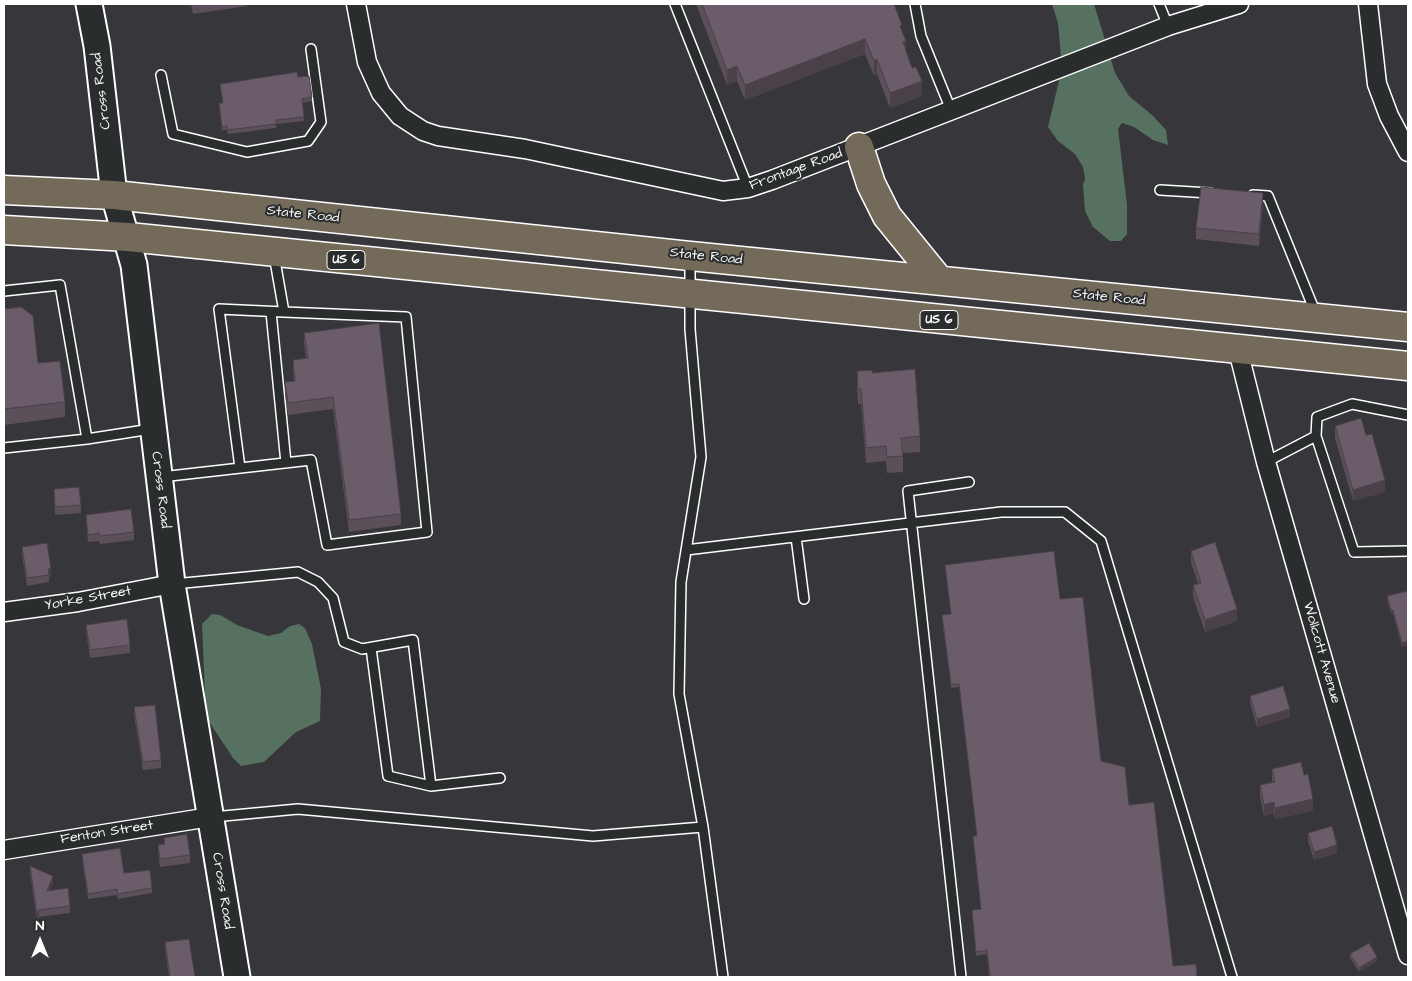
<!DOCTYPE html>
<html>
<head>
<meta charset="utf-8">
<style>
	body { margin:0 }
	#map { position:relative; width:1412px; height:981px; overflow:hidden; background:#37363a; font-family:"Architects Daughter",sans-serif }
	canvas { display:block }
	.frame { position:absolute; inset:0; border:5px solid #fff; pointer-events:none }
	.north { position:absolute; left:15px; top:916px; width:50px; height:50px; -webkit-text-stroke:4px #2a2d2e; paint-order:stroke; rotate:0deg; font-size:14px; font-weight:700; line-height:20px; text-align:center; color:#fff }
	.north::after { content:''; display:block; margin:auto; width:18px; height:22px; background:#fff; clip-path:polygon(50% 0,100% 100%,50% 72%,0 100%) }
</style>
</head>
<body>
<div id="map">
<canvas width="1412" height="981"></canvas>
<div class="frame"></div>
<div class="north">N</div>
</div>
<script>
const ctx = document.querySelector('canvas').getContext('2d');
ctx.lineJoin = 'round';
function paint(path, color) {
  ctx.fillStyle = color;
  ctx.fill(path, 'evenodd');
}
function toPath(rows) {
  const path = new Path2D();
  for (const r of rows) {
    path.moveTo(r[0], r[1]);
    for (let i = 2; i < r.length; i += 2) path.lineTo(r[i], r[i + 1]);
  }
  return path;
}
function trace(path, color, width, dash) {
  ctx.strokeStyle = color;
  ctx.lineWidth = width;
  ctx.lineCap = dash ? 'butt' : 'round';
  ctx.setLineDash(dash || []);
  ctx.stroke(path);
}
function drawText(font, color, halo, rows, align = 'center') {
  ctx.font = font + ' "Architects Daughter",sans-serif';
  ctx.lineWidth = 4;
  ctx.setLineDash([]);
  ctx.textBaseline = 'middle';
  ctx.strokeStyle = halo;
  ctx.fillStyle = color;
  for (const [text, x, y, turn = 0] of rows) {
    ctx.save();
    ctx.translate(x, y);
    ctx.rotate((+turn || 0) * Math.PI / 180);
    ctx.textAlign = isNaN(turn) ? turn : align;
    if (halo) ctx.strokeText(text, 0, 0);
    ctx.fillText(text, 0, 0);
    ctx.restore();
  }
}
paint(toPath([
	[1052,4,1094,4,1115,73,1129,96,1152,115,1166,130,1168,145,1153,140,1134,127,1122,123,1118,129,1127,205,1127,234,1121,241,1110,241,1093,227,1085,211,1083,185,1085,179,1083,167,1075,154,1058,141,1048,127,1062,68,1058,23],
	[212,614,220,615,237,625,268,636,281,633,290,626,299,624,305,628,312,644,321,689,320,721,296,732,264,762,241,766,233,758,206,717,202,624]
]), '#577160');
const lane = toPath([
	[675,4,748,188],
	[915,4,921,36,951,110],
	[1159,4,1168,26],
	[161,75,173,134,247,152,308,141,321,122,311,49],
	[1160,190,1210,193],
	[1253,195,1268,196,1316,314],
	[4,291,60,285,87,439,151,429],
	[271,312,286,463],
	[1316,436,1317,417,1352,404,1408,415],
	[4,448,87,439],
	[1266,462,1316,436,1354,552,1408,551],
	[240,468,219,309,284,312],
	[161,477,311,460,327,545,427,532,406,317,284,312,274,255],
	[796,537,804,599],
	[686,550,1001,512,1065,512,1101,541,1232,977],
	[174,584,298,572,318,582,333,598,344,642,362,649,413,640,431,786,500,778],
	[371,648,388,776,431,786],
	[213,817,298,809,593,836,703,827,679,694,681,582,701,457,690,329,690,259],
	[703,827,723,977],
	[961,977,908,491,969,482]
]);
const street = toPath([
	[356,4,367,62,381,93,400,116,423,131,438,136,525,149,723,191,748,188,772,180,1168,26,1239,4],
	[1368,4,1377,84,1389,116,1408,152],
	[1238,350,1266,462,1408,955],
	[4,612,78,602,172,584],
	[4,850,210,817]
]);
const secondary = toPath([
	[89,4,97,46,114,195,134,265,172,584,237,977]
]);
const primary = toPath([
	[859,147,871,184,887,216,939,280],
	[4,190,114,195,690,256,1408,327],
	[4,230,128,237,1408,366]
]);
trace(lane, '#fff', 12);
trace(street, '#fff', 21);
trace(secondary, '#fff', 29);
trace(primary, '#fff', 31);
trace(lane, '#2a2d2e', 9);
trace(street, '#2a2d2e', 18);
trace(secondary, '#2a2d2e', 25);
trace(primary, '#746a5a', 28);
paint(toPath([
	[191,4,247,4,247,6,193,14],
	[696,4,894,4,902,31,906,51,922,96,890,108,877,74,874,76,865,54,745,100,737,81,727,85],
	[298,77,312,97,312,101,302,103,304,121,276,124,276,128,228,134,227,130,222,130,219,107,219,103,223,103,220,84],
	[1263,204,1259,246,1196,239,1196,228],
	[4,309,38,363,65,402,65,417,4,425],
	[304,333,401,514,401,525,349,532,333,409,288,415,285,394,285,382,294,381,293,371,293,360,306,358,304,344],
	[857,371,872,373,920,436,920,452,903,453,903,472,887,473,886,461,866,463,861,404,858,404,857,386],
	[1335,426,1366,435,1385,492,1353,501,1335,438],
	[54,489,81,505,81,513,55,515],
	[86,515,134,532,134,540,100,544,99,541,88,542,86,523],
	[22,547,51,577,49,577,49,582,27,586,22,555],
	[1191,551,1237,621,1205,632,1193,597,1193,585,1198,584,1191,562],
	[945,565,1060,599,1101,761,1129,805,1173,966,1197,977,989,977,987,954,976,956,972,914,972,910,981,909,973,840,973,836,977,836,959,687,951,688,942,619,942,615,951,614],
	[1408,595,1408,645,1402,647,1393,614,1391,614,1387,600,1387,596],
	[86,625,130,645,130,653,90,658,86,632],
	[1250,696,1290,717,1257,727,1250,703],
	[134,707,161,760,161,768,143,770,134,715],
	[1272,769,1313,811,1275,819,1274,814,1264,816,1260,797,1260,785,1272,782],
	[1308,833,1337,853,1314,860,1308,841],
	[164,838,190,855,190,863,160,867,158,852,158,845,164,844],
	[82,854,124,873,152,888,152,893,118,899,117,895,88,899,82,860],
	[30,866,53,883,50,890,70,906,70,913,39,917,37,921,30,873],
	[165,942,195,977,169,977,165,949],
	[1350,954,1377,961,1359,972,1350,958]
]), '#5b4f5a');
paint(toPath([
	[865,39,865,54,745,100,745,85],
	[906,41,906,56,903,42],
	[877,59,877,74,874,76,874,61],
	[737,66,737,81,727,85,727,70],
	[922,81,922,96,890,108,890,93],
	[1263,193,1263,204,1259,246,1259,234],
	[1385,480,1385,492,1353,501,1353,490],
	[48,569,51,569,51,577,49,577],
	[1237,609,1237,621,1205,632,1205,620],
	[1391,610,1393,610,1393,614,1391,614],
	[1408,641,1408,645,1402,647,1402,643],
	[1290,709,1290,717,1257,727,1257,719],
	[1313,799,1313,811,1275,819,1275,808],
	[1274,802,1274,814,1264,816,1264,805],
	[1337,845,1337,853,1314,860,1314,852],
	[53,876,53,883,47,898,47,891],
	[39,910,39,917,37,921,37,914],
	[1377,957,1377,961,1359,972,1359,968]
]), '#4a404a');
const building = toPath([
	[702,4,894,4,902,25,900,26,906,41,903,42,912,68,916,67,922,81,890,93,877,59,874,61,865,39,745,85,737,66,727,70,702,4],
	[297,72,298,77,309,76,312,97,302,99,304,117,276,120,276,124,228,130,227,126,222,127,219,103,223,103,220,84,297,72],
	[1201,187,1263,193,1259,234,1196,228,1201,187],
	[21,307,33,316,38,363,60,361,65,402,4,409,4,309,21,307],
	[379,323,401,514,349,520,333,397,288,403,285,382,295,381,293,360,308,358,304,333,379,323],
	[915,369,920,436,901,438,903,456,887,457,886,446,866,448,861,389,858,389,857,371,872,370,872,373,915,369],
	[1361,418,1366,435,1372,434,1385,480,1353,490,1335,426,1361,418],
	[79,487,81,505,55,507,54,489,79,487],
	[131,509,134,532,100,536,99,533,88,535,86,515,131,509],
	[1215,542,1237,609,1205,620,1193,585,1201,583,1191,551,1215,542],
	[47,543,51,569,48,569,49,575,27,578,22,547,47,543],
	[1054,551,1060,599,1083,597,1101,761,1125,767,1129,805,1154,802,1173,966,1196,964,1197,977,990,977,987,950,976,952,972,910,981,909,973,836,977,836,959,684,951,684,942,615,951,614,945,565,1054,551],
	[1407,591,1408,595,1408,641,1402,643,1393,610,1391,610,1387,596,1407,591],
	[127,619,130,645,90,650,86,625,127,619],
	[1283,686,1290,709,1257,719,1250,696,1283,686],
	[155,705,161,760,143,762,134,707,155,705],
	[1301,762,1304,775,1308,774,1313,799,1275,808,1274,802,1264,805,1260,785,1275,782,1272,769,1301,762],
	[1332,826,1337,845,1314,852,1308,833,1332,826],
	[187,834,190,855,160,859,158,845,165,844,164,838,187,834],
	[120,848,124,873,150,870,152,888,118,894,117,889,88,894,82,854,120,848],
	[30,866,53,876,47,891,68,888,70,906,39,910,37,914,30,866],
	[189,939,195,977,170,977,165,942,189,939],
	[1369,943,1377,957,1359,968,1350,954,1369,943]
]);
paint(building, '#6a5c69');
trace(building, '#4a404a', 1);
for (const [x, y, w] of [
	[346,260,38],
	[939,320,38]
]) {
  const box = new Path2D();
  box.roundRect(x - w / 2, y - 9.5, w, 19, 4);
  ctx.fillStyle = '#2a2d2e';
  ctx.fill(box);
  trace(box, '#fff', 1);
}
drawText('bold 12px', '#fff', null, [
	["US 6",346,260],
	["US 6",939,320]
]);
drawText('14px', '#fff', '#2a2d2e', [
	["Cross Road",102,91,-97],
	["Frontage Road",796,170,-20],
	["State Road",303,215,6],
	["State Road",706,257,6],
	["State Road",1109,298,6],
	["Cross Road",160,490,83],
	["Yorke Street",88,599,-10],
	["Wollcott Avenue",1321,653,74],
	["Fenton Street",107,833,-9],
	["Cross Road",222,891,81]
]);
</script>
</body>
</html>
